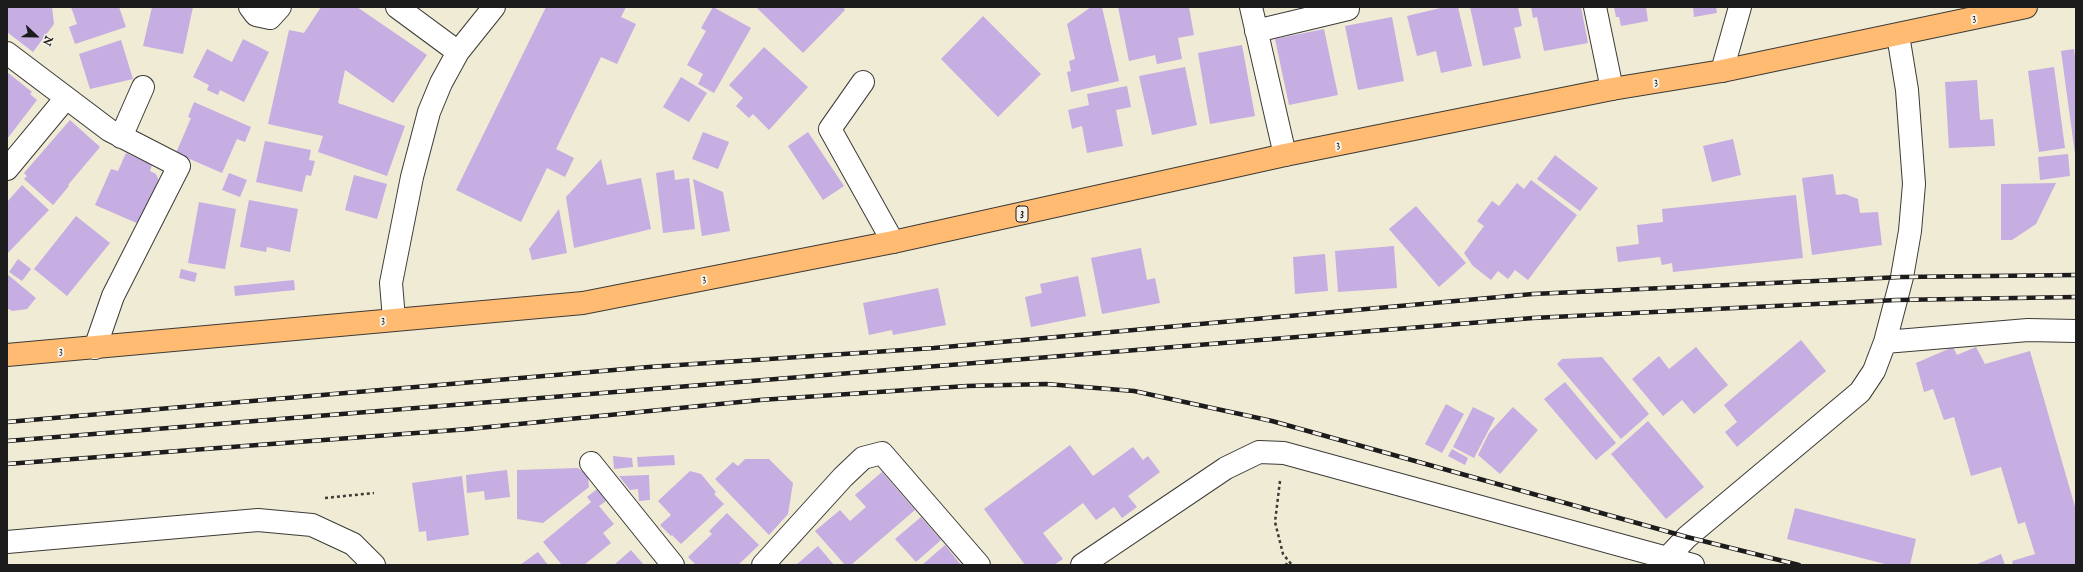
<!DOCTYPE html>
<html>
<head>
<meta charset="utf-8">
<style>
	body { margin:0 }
	#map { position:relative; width:2083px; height:572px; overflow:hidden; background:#f0ebd4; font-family:"IM FELL English",serif }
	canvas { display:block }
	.frame { position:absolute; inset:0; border:8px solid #1c1c1c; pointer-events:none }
	.north { position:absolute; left:16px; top:16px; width:40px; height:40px; -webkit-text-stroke:3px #f7f3e8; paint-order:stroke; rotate:112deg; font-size:11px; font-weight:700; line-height:16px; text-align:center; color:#1c1c1c }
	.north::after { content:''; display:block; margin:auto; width:14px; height:18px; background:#1c1c1c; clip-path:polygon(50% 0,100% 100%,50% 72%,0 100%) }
</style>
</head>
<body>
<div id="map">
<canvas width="2083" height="572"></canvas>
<div class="frame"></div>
<div class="north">N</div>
</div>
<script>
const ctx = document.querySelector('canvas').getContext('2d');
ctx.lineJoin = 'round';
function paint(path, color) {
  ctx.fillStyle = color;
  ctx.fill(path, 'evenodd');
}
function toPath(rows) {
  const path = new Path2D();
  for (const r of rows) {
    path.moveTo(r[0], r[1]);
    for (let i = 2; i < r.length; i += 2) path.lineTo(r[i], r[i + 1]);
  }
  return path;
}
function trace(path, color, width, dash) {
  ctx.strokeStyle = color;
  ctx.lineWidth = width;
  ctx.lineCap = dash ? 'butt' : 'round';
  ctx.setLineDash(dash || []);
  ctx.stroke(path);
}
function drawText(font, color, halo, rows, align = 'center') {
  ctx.font = font + ' "IM FELL English",serif';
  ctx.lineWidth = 4;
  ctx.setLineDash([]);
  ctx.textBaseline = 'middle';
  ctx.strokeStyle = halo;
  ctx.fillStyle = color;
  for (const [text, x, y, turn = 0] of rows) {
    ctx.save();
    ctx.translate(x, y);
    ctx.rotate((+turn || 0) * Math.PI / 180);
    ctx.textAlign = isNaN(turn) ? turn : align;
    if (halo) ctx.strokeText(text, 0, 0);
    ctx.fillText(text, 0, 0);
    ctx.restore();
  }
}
paint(toPath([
	[7,7,52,7,54,24,33,52,7,32],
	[71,7,119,7,126,27,75,44,69,27,77,24],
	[152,7,193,7,183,54,143,46],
	[321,7,357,7,427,55,393,103,345,70,338,103,405,126,387,176,318,152,323,136,268,124,289,30,304,33],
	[546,7,626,7,621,17,636,24,617,64,601,57,556,149,574,158,565,177,547,168,521,222,456,190],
	[713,7,751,28,714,93,698,84,703,74,687,65,706,31,701,28],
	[756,7,843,7,845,10,803,53],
	[1091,7,1102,7,1119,81,1071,92,1067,72,1071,71,1069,61,1075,59,1067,24],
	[1118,7,1189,7,1194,35,1178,38,1182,59,1157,64,1155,55,1129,61],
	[1445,7,1458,7,1472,66,1441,73,1436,51,1417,56,1407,16],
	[1470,7,1518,7,1522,26,1514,28,1521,58,1483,66],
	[1531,7,1581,7,1588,43,1544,51,1537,17,1533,18],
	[1614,7,1646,7,1648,21,1621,26,1619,17,1616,17],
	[1693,7,1716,7,1717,13,1694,17],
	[983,16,1041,74,998,117,941,59],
	[1392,17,1404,81,1358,90,1345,26],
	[1324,29,1338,95,1289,105,1275,39],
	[243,39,269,52,244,102,220,90,218,95,207,90,209,85,193,77,207,49,232,62],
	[121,40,133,79,90,89,79,54],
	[1242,45,1255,116,1210,124,1198,53],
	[764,47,808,87,769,130,753,114,749,118,736,106,743,98,729,85],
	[2074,49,2076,65,2075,154,2061,51],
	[1185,67,1197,125,1152,135,1139,76],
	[2054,67,2065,148,2039,152,2028,71],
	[7,72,32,92,30,94,37,100,7,139],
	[681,77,707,93,689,122,663,107],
	[1977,80,1980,120,1993,119,1995,146,1949,148,1945,82],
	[1127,86,1131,107,1116,110,1123,146,1087,153,1082,126,1072,129,1068,110,1089,105,1087,94],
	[194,102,251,127,245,142,237,139,222,173,176,153,191,118,188,117],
	[70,120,100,147,68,185,69,186,53,205,24,179,27,176,24,173],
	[703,132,729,142,718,169,692,159],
	[808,132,844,186,823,200,788,146],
	[1733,139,1741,175,1712,182,1703,146],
	[265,141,311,150,309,160,315,161,311,176,306,175,302,192,256,182],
	[126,153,152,165,150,171,156,174,159,181,139,224,95,205,111,169,118,171],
	[2068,154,2070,176,2040,180,2038,157],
	[1555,155,1598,188,1580,211,1537,179],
	[601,159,607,185,641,178,651,229,574,248,566,197],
	[674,170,675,180,689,178,695,229,663,233,656,173],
	[229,173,247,180,240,197,222,190],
	[1833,174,1836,195,1845,194,1858,199,1860,213,1878,212,1882,245,1812,255,1802,178],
	[354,175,387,184,377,219,345,210],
	[693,179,723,192,730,231,702,236],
	[1531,180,1577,215,1528,280,1515,270,1508,279,1498,271,1491,280,1473,266,1464,253,1484,226,1477,221,1492,201,1499,206,1517,183,1524,189],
	[2056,183,2036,224,2012,240,2001,240,2001,184],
	[22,185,49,210,7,254,7,202],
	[1796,195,1803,258,1673,272,1672,263,1662,265,1660,257,1618,262,1616,247,1639,244,1637,225,1663,222,1662,209],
	[249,200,298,209,290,252,267,247,266,252,240,247],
	[199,202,236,209,225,269,188,263],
	[1416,206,1466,263,1439,287,1389,229],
	[559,209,567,253,532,260,529,249],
	[76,216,110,243,67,296,34,269],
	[1394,246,1397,288,1338,292,1335,251],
	[1141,248,1147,280,1155,278,1160,303,1102,314,1091,258],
	[1325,254,1328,291,1295,294,1293,257],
	[18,259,31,269,22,281,9,272],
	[181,269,197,273,195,282,179,278],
	[7,274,36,298,27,309,12,311,7,308],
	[1078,276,1086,316,1031,327,1025,297,1042,293,1040,284],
	[294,280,295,290,235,296,234,286],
	[938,288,946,325,893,335,892,330,869,335,863,303],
	[1801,340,1826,371,1737,447,1725,432,1737,422,1724,405],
	[1696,347,1728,385,1694,414,1682,400,1663,416,1632,379,1659,356,1669,369],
	[1953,347,1957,355,1976,347,1985,364,2030,351,2076,510,2076,565,2013,565,2012,561,2035,554,2025,522,2018,524,2001,467,1971,476,1954,417,1944,420,1933,389,1924,392,1916,363],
	[1602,357,1649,414,1621,439,1557,364,1562,359],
	[1565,382,1616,443,1596,460,1544,399],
	[1446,404,1464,414,1442,453,1425,444],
	[1473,407,1495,418,1474,458,1453,447],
	[1513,407,1538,430,1500,474,1478,455,1489,433],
	[1648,421,1704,487,1666,519,1611,454],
	[1070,445,1093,476,1133,447,1143,460,1148,456,1160,472,1128,496,1137,507,1122,518,1114,507,1096,520,1083,503,1043,533,1063,559,1054,565,1025,565,984,509],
	[1452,449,1468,458,1465,465,1448,456],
	[674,455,675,465,638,467,637,457],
	[613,456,632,458,633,467,614,469],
	[745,459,769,459,793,483,788,514,769,535,715,479,733,462,738,466],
	[578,468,588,476,589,487,543,523,517,519,517,470],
	[507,470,510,497,485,500,484,491,467,493,466,475],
	[690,471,701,474,716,492,714,494,724,504,681,544,672,535,671,536,660,525,671,515,658,501],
	[882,472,915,510,851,565,845,565,815,531,840,510,850,521,866,507,855,495],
	[649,475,650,500,639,501,638,489,630,490,619,476],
	[462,476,469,535,427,541,426,531,419,532,412,483],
	[597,489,606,501,599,506,614,524,603,533,611,543,584,565,562,565,543,542,591,502,587,497],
	[1795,508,1916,539,1910,565,1889,565,1787,539],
	[727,513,759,545,738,565,696,565,688,557,712,534,709,531],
	[921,517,941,540,916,562,895,539],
	[945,545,961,565,922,565],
	[818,546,834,565,796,565],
	[631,550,644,565,614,565],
	[538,552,548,565,520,565],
	[2001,554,2005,565,1975,565]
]), '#c6ade2');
const minor = toPath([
	[250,7,256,15,270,18,280,7],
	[397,7,458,52],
	[1251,7,1285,155],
	[1595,7,1612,89],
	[1256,31,1348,9,1348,7],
	[7,53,109,130,179,166,113,296,95,348],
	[1722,71,1740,7],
	[863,82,830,129,893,242],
	[121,137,143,87],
	[7,169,66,98],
	[394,319,391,283,412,177,429,112,441,83,458,52,494,7],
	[1885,342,2028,330,2076,331],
	[591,463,673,565],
	[7,542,258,520,312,525,353,544,374,565],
	[1668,557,1687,537,1860,392,1874,371,1885,342,1902,277,1910,231,1914,184,1907,90,1898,35],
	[763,565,843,477,863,458,882,453,979,565],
	[1082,565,1226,468,1259,452,1284,453,1693,565]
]);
const major = toPath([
	[7,355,583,303,893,242,1285,155,1612,89,1722,71,2026,7]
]);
trace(minor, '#3c3b38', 24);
trace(major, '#3c3b38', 24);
trace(toPath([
	[1280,481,1275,522,1283,554,1292,565],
	[325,498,374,493],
	[1285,565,1290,562]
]), '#3c3b38', 2.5, [3, 3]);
trace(minor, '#fff', 22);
trace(major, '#febb71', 22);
const rail = toPath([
	[7,422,649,367,934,348,1533,294,1902,277,2076,275],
	[7,441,1533,318,1896,300,2076,297],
	[7,464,469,429,760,400,967,386,1046,384,1134,391,1272,421,1687,537,1799,565]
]);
trace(rail, '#1c1c1c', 4.5);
trace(rail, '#f7f3e8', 3, [9]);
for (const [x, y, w] of [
	[1022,214,12]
]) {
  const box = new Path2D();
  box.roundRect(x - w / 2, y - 8, w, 16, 3);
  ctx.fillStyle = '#f7f3e8';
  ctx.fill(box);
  trace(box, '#1c1c1c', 1);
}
drawText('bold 10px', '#1c1c1c', null, [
	["3",1022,214]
]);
drawText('11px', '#1c1c1c', '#f7f3e8', [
	["3",1974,18,-12],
	["3",1656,82,-10],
	["3",1338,145,-11],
	["3",704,279,-11],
	["3",383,320,-6],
	["3",61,351,-4]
]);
</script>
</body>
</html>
